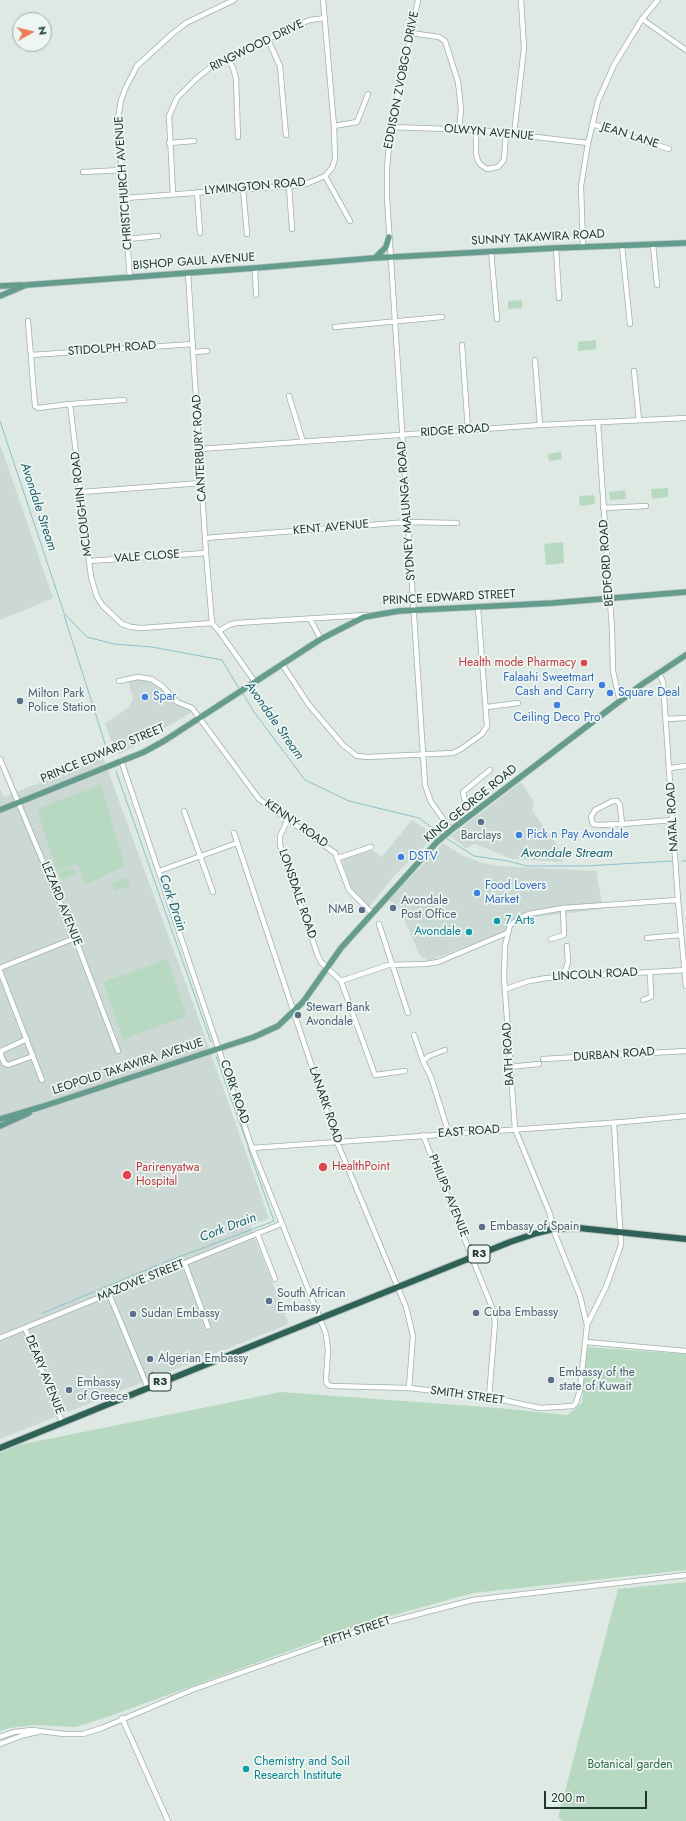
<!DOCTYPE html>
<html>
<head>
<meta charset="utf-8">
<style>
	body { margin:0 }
	#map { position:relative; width:686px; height:1821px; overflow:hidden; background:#dee9e4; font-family:Jost,sans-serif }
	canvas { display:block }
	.north { position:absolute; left:12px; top:12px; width:40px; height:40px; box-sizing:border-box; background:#eef6f2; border:1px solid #9caaa5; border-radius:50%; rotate:82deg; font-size:11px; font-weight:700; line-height:16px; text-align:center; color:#203731 }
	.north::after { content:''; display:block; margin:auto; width:14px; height:18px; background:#ea7f5a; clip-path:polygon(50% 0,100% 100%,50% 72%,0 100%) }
	.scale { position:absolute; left:544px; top:1791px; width:103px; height:18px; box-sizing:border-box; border:2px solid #203731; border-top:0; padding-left:5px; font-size:12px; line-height:14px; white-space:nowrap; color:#203731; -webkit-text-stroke:3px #eef6f2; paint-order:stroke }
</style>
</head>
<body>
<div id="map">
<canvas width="686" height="1821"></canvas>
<div class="north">N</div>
<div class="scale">200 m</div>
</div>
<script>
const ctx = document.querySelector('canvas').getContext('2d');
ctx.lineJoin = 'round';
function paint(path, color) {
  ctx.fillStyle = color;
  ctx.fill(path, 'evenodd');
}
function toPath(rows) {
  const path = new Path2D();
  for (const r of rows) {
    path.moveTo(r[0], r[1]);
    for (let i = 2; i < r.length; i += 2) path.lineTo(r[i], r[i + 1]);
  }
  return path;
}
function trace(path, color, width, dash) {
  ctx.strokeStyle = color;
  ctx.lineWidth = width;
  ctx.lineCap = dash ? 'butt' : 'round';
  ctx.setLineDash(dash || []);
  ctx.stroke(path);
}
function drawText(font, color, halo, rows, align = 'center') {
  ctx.font = font + ' Jost,sans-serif';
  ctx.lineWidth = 3.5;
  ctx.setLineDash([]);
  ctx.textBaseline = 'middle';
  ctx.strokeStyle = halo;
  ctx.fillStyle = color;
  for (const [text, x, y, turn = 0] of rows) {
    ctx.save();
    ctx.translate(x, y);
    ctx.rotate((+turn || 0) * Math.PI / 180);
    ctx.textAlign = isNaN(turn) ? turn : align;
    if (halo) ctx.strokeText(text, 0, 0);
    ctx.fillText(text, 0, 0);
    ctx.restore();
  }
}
paint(toPath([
	[0,444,53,598,0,620],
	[140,676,162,687,194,711,120,754,114,750,105,723,127,709,133,700,128,678],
	[103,757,197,1014,269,1218,250,1226,289,1324,0,1439,0,788,4,797],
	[521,782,534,802,532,810,559,848,562,862,512,859,475,844,465,848,451,836],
	[412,820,435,835,395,875,369,907,351,888,340,854,366,845,382,857],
	[443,843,463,856,483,863,501,866,596,871,603,909,510,920,505,932,428,961,419,954,400,909,389,900]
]), '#ccd8d3');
paint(toPath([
	[522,300,522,308,508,309,508,301],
	[596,340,596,349,578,351,578,342],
	[561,452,562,459,549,461,548,454],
	[668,488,668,497,652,499,651,489],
	[625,490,626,499,610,500,609,492],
	[594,495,595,504,580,506,579,496],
	[563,542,564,563,546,565,544,544],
	[101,785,125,866,85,885,78,864,57,871,37,809],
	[73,868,75,874,62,880,59,872],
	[126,877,130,886,115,891,112,883],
	[167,959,187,1016,123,1039,103,982],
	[586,1347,686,1354,686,1570,473,1593,369,1622,110,1716,76,1727,35,1725,10,1728,0,1731,0,1453,19,1445,281,1392,498,1408,567,1415,582,1403],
	[686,1582,686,1821,563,1821,558,1818,618,1589]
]), '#b7d9c1');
trace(toPath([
	[0,421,64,613,87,637,114,644,152,647,222,660,240,690],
	[64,615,108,753],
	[242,692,254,712,305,780,349,801,419,818,442,835],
	[116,771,211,1042],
	[446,838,474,856,508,861,527,866,585,866,673,861],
	[682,861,686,861],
	[216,1056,248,1146],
	[163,1263,274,1221,248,1148],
	[43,1313,158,1265]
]), '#88c1cc', 1);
const minor = toPath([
	[418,0,391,127,387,167,387,198,425,785,431,802,451,830],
	[642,19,686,50],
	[411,33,439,37,445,41,458,82,461,109,459,129],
	[268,40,280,66,286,135],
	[228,59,233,68,236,78,238,137],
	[592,124,669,149],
	[334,126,357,122,368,94],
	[391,127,476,130,588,143],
	[476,130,476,154,478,161,481,165,487,169,498,167,504,160,506,133],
	[514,134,524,48,521,0],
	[169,143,194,141],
	[83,172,122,170],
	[325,176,350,221],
	[289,186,292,229],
	[243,188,247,234],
	[197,192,200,233],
	[173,194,169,116,177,98,196,79,213,65,300,24,310,20,325,18],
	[125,198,289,186,306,184,325,176,332,168,335,159,334,126,323,0],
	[128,239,158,236],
	[653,245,657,285],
	[622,246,630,324],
	[583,247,581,186,588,143,598,101,614,65,642,19,658,0],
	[556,248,559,298],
	[491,251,497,319],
	[255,268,256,295],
	[188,273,206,553,212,623],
	[130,278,118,118,121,100,126,87,137,66,172,34,186,23,234,0],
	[28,321,35,406,38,408,70,404,91,577,97,597,103,606,122,624,131,627,141,628,212,623],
	[335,327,442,317],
	[462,345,468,430],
	[194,352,207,351],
	[31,355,193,344],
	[535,360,540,425],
	[634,371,639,420],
	[289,396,303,442],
	[70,404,124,400],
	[598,423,612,630,613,671,620,702],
	[200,449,540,425,686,418],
	[81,492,202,483],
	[603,508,646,506],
	[205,538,408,522,457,523],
	[89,561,206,553],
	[310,619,321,639],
	[212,623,219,631,255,682],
	[219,631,229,625,236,623,367,615],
	[282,664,309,705,343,745,357,756,368,757,453,753,461,749,482,734,487,726,478,608],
	[659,672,663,682,678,900,686,986],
	[119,681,138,677,151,679,162,686,177,702,192,708,259,799,335,853,349,890,372,913],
	[487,707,518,703],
	[666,719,686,718],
	[0,759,75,938,118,1051],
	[121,760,252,1148,326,1334,328,1350,326,1379,327,1384,331,1386,409,1388,489,1397,540,1408,573,1406,576,1403,580,1390,587,1325,580,1296,553,1229,550,1214,515,1129,504,977,505,946,510,925,522,917,529,914,563,908,678,900],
	[670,768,686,766],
	[184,811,213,892],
	[473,813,465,801,463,792,490,770],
	[288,819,280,836,280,845,318,956,321,962,341,981,375,1075,405,1071],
	[622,824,620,805,617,801,613,801,595,810,591,817,593,824,598,825,622,824,673,820],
	[234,833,337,1142,406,1307,413,1336,409,1388],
	[338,858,371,847],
	[159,871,237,843],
	[379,924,408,1013],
	[647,938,681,935],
	[551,939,564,935,563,908],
	[0,968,75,938],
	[0,971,42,1080],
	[563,977,568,962,567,946],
	[341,981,388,965,425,964,438,962,507,933],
	[506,989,529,981,547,978,686,970],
	[643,1000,651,997,650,972],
	[414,1035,423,1061],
	[27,1039,1,1051,1,1055,4,1063,8,1065,33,1056],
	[445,1050,429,1056,423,1061,431,1077,449,1134],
	[543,1059,686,1051],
	[509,1067,539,1064],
	[423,1135,493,1310,495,1323,489,1397],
	[252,1148,623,1122,686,1116],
	[257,1233,275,1279],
	[185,1264,208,1327],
	[109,1294,148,1388],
	[587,1325,606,1287,621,1245,614,1123],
	[25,1328,62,1422],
	[0,1338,281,1224],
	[586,1342,686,1351],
	[122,1718,168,1821],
	[0,1737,14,1732,32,1730,64,1734,83,1734,102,1728,192,1690,373,1626,473,1600,686,1575],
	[0,1744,24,1735,38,1732]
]);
const major = toPath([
	[376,257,386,247,389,237],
	[0,286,22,285],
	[0,296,26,285,255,268,374,258,556,248,686,243],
	[0,810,144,752,164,741,321,639,364,617,399,611,553,603,686,592],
	[0,1119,44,1106,254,1037,278,1026,303,1002,341,948,437,842,451,830,641,685,686,655],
	[0,1126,29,1113]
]);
const highway = toPath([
	[0,1448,321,1318,510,1242,537,1233,553,1229,579,1228,686,1239]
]);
trace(minor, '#a1b0ab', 6);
trace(major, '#bcc3c1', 7);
trace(highway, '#bcc3c1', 8);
trace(minor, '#fff', 4.5);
trace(major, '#649c8e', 5.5);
trace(highway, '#2e6257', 6);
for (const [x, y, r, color] of [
	[584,663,4,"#e0444e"],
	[602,685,4,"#3f7fe0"],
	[610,693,4,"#3f7fe0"],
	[145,697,4,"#3f7fe0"],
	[20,701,4,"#5c6f8a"],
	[557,705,4,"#3f7fe0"],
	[481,822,4,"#5c6f8a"],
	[519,835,4,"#3f7fe0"],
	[401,857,4,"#3f7fe0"],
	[477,893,4,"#3f7fe0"],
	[393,908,4,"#5c6f8a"],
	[362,910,4,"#5c6f8a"],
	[497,921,4,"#0f9aa8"],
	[469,932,4,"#0f9aa8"],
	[298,1015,4,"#5c6f8a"],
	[323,1167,5,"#e0444e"],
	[127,1175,5,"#e0444e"],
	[482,1227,4,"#5c6f8a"],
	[269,1301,4,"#5c6f8a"],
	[476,1313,4,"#5c6f8a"],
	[133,1314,4,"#5c6f8a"],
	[150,1359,4,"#5c6f8a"],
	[551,1380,4,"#5c6f8a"],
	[69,1390,4,"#5c6f8a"],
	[246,1769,4,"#0f9aa8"]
]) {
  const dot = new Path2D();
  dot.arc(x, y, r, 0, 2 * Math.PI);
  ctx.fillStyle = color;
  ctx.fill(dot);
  trace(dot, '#eef6f2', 1.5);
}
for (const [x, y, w] of [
	[479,1254,22],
	[160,1382,22]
]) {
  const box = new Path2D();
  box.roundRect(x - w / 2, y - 9, w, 18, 3);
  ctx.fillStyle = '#eef6f2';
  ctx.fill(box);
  trace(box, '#203731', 1);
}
drawText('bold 11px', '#203731', null, [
	["R3",479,1254],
	["R3",160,1382]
]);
drawText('12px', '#203731', '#eef6f2', [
	["RINGWOOD DRIVE",257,46,-26],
	["EDDISON ZVOBGO DRIVE",402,80,-79],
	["OLWYN AVENUE",489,133,5],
	["JEAN LANE",630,136,18],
	["CHRISTCHURCH AVENUE",124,183,-94],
	["LYMINGTON ROAD",255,187,-5],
	["SUNNY TAKAWIRA ROAD",538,238,-3],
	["BISHOP GAUL AVENUE",194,262,-4],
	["STIDOLPH ROAD",112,349,-4],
	["RIDGE ROAD",455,431,-4],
	["CANTERBURY ROAD",200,448,-93],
	["MCLOUGHIN ROAD",82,504,-97],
	["SYDNEY MALUNGA ROAD",407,511,-94],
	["KENT AVENUE",331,528,-5],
	["VALE CLOSE",147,557,-4],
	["BEDFORD ROAD",607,563,-94],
	["PRINCE EDWARD STREET",449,598,-3],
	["PRINCE EDWARD STREET",103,754,-23],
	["KING GEORGE ROAD",471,804,-39],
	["NATAL ROAD",673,817,-93],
	["KENNY ROAD",296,824,35],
	["LONSDALE ROAD",297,894,71],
	["LEZARD AVENUE",61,904,68],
	["LINCOLN ROAD",595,975,-3],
	["BATH ROAD",509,1054,-93],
	["DURBAN ROAD",614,1055,-4],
	["LEOPOLD TAKAWIRA AVENUE",128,1067,-18],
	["CORK ROAD",234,1092,71],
	["LANARK ROAD",325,1105,71],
	["EAST ROAD",469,1132,-4],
	["PHILIPS AVENUE",448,1196,68],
	["MAZOWE STREET",141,1281,-22],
	["DEARY AVENUE",44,1375,68],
	["SMITH STREET",467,1396,8],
	["FIFTH STREET",357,1632,-19]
]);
drawText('12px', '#be3a42', '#eef6f2', [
	["Health mode Pharmacy",576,663,"right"],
	["HealthPoint",332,1167],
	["Parirenyatwa",136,1168],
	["Hospital",136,1182]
], 'left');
drawText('12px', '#366cbe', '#eef6f2', [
	["Falaahi Sweetmart",594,678,"right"],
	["Cash and Carry",594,692,"right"],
	["Square Deal",618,693],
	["Spar",153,697],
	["Ceiling Deco Pro",557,718,"center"],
	["Pick n Pay Avondale",527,835],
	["DSTV",409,857],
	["Food Lovers",485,886],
	["Market",485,900]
], 'left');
drawText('12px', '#4e5e75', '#eef6f2', [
	["Milton Park",28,694],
	["Police Station",28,708],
	["Barclays",481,836,"center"],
	["Avondale",401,901],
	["Post Office",401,915],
	["NMB",354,910,"right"],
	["Stewart Bank",306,1008],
	["Avondale",306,1022],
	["Embassy of Spain",490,1227],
	["South African",277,1294],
	["Embassy",277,1308],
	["Cuba Embassy",484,1313],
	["Sudan Embassy",141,1314],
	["Algerian Embassy",158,1359],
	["Embassy of the",559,1373],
	["state of Kuwait",559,1387],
	["Embassy",77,1383],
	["of Greece",77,1397]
], 'left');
drawText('12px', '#0d838f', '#eef6f2', [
	["7 Arts",505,921],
	["Avondale",461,932,"right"],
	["Chemistry and Soil",254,1762],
	["Research Institute",254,1776]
], 'left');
drawText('12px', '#2d6c46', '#eef6f2', [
	["Botanical garden",630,1765]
]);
drawText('italic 13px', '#1e616f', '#eef6f2', [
	["Avondale Stream",38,507,72],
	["Avondale Stream",274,721,55],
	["Avondale Stream",567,854],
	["Cork Drain",172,903,71],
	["Cork Drain",228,1228,-21]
]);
</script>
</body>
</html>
